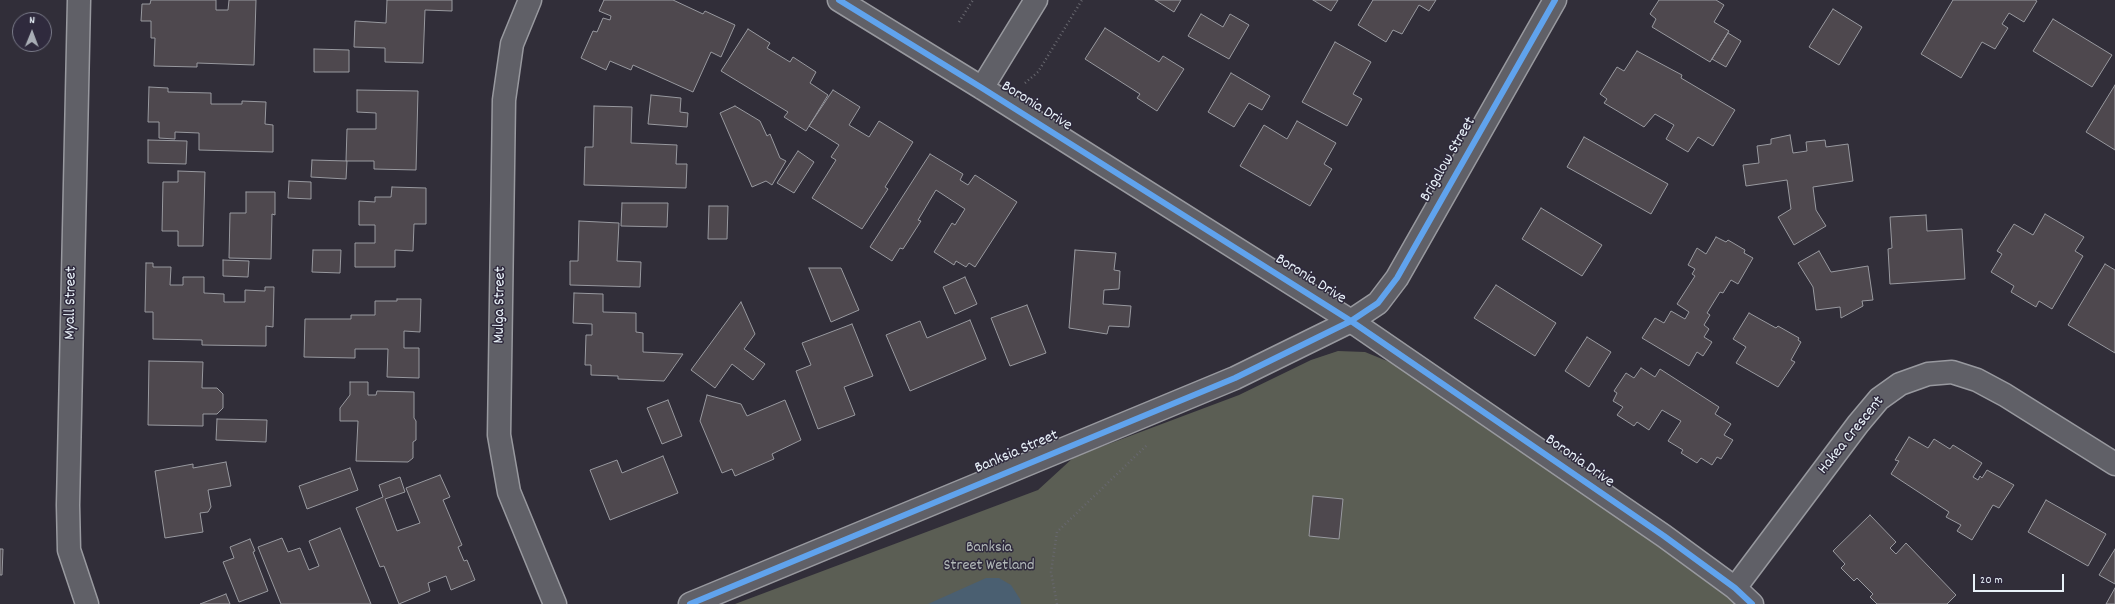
<!DOCTYPE html>
<html>
<head>
<meta charset="utf-8">
<style>
	body { margin:0 }
	#map { position:relative; width:2115px; height:604px; overflow:hidden; background:#312e39; font-family:Dekko,sans-serif }
	canvas { display:block }
	.north { position:absolute; left:12px; top:12px; width:40px; height:40px; box-sizing:border-box; background:#2f2a3d; border:1px solid #797a88; border-radius:50%; rotate:1deg; font-size:11px; font-weight:700; line-height:16px; text-align:center; color:#e8f1f8 }
	.north::after { content:''; display:block; margin:auto; width:14px; height:18px; background:#a8adb5; clip-path:polygon(50% 0,100% 100%,50% 72%,0 100%) }
	.scale { position:absolute; left:1973px; top:574px; width:91px; height:18px; box-sizing:border-box; border:2px solid #e8f1f8; border-top:0; padding-left:5px; font-size:12px; line-height:14px; white-space:nowrap; color:#e8f1f8; -webkit-text-stroke:3px #2f2a3d; paint-order:stroke }
</style>
</head>
<body>
<div id="map">
<canvas width="2115" height="604"></canvas>
<div class="north">N</div>
<div class="scale">20 m</div>
</div>
<script>
const ctx = document.querySelector('canvas').getContext('2d');
ctx.lineJoin = 'round';
function paint(path, color) {
  ctx.fillStyle = color;
  ctx.fill(path, 'evenodd');
}
function toPath(rows) {
  const path = new Path2D();
  for (const r of rows) {
    path.moveTo(r[0], r[1]);
    for (let i = 2; i < r.length; i += 2) path.lineTo(r[i], r[i + 1]);
  }
  return path;
}
function trace(path, color, width, dash) {
  ctx.strokeStyle = color;
  ctx.lineWidth = width;
  ctx.lineCap = dash ? 'butt' : 'round';
  ctx.setLineDash(dash || []);
  ctx.stroke(path);
}
function drawText(font, color, halo, rows, align = 'center') {
  ctx.font = font + ' Dekko,sans-serif';
  ctx.lineWidth = 3;
  ctx.setLineDash([]);
  ctx.textBaseline = 'middle';
  ctx.strokeStyle = halo;
  ctx.fillStyle = color;
  for (const [text, x, y, turn = 0] of rows) {
    ctx.save();
    ctx.translate(x, y);
    ctx.rotate((+turn || 0) * Math.PI / 180);
    ctx.textAlign = isNaN(turn) ? turn : align;
    if (halo) ctx.strokeText(text, 0, 0);
    ctx.fillText(text, 0, 0);
    ctx.restore();
  }
}
paint(toPath([
	[1338,351,1365,352,1397,365,1675,551,1739,604,735,604,1038,490,1074,457,1239,395,1311,360]
]), '#5b5e54');
paint(toPath([
	[986,578,999,578,1011,585,1020,599,1021,604,928,604]
]), '#4a5f71');
const building = toPath([
	[151,0,216,0,216,10,228,10,229,0,256,0,254,65,197,63,197,67,154,66,155,38,151,38,151,21,141,21,142,4,150,4,151,0],
	[387,0,452,0,452,11,425,10,423,63,385,62,385,48,354,47,355,21,386,23,387,0],
	[604,0,673,0,703,14,705,11,735,25,721,57,711,52,693,92,633,65,631,70,610,61,606,70,581,58,593,31,597,32,603,18,610,20,611,16,599,11,604,0],
	[1155,0,1181,0,1174,12,1155,0],
	[1313,0,1338,0,1331,11,1313,0],
	[1373,0,1436,0,1429,11,1419,5,1402,34,1393,30,1386,42,1358,25,1373,0],
	[1659,0,1716,0,1724,5,1714,22,1729,31,1710,62,1652,27,1656,19,1650,14,1659,0],
	[1953,0,2035,0,2037,1,2024,22,2009,13,2002,24,2008,28,1995,49,1982,42,1961,78,1921,54,1953,0],
	[1833,9,1862,27,1839,65,1809,47,1833,9],
	[1201,14,1223,27,1230,14,1249,25,1229,59,1188,36,1201,14],
	[2053,19,2112,55,2092,87,2033,51,2053,19],
	[1105,28,1159,62,1163,56,1184,69,1157,111,1137,98,1140,94,1085,59,1105,28],
	[748,29,770,43,767,48,790,62,793,57,816,72,810,83,828,95,806,131,784,117,788,112,721,71,748,29],
	[1728,33,1741,41,1726,67,1712,59,1728,33],
	[1335,42,1371,62,1353,94,1362,99,1347,126,1302,102,1335,42],
	[314,49,349,50,349,72,314,72,314,49],
	[1637,51,1682,75,1681,78,1735,110,1713,146,1698,137,1688,152,1666,139,1674,125,1655,114,1644,127,1604,103,1607,99,1600,94,1617,67,1624,71,1637,51],
	[1231,73,1270,96,1262,110,1249,103,1234,127,1208,112,1231,73],
	[2115,85,2115,150,2086,132,2115,85],
	[149,87,168,88,168,92,211,93,211,104,242,104,242,101,266,102,265,124,273,125,273,152,199,150,199,133,175,132,175,139,159,138,159,122,148,122,149,87],
	[357,90,418,91,416,170,374,169,374,161,346,161,347,129,376,129,376,113,357,112,357,90],
	[833,90,860,107,849,125,869,137,879,121,913,142,885,187,888,189,862,229,812,198,836,160,831,157,839,145,809,126,833,90],
	[651,95,681,98,680,112,688,113,687,127,648,124,651,95],
	[594,106,632,107,631,143,677,145,676,164,687,164,686,188,584,185,585,147,593,147,594,106],
	[735,106,760,121,767,136,770,134,780,158,786,161,772,185,766,181,752,187,720,113,735,106],
	[1297,121,1336,143,1324,164,1332,169,1310,206,1240,166,1264,125,1287,139,1297,121],
	[1790,135,1793,153,1807,151,1806,142,1825,140,1826,147,1848,144,1853,181,1813,187,1816,210,1826,226,1794,245,1778,217,1791,209,1787,180,1746,186,1743,165,1759,163,1757,146,1771,144,1771,139,1790,135],
	[1584,137,1668,184,1651,214,1567,167,1584,137],
	[148,140,187,141,186,164,148,163,148,140],
	[798,151,814,162,794,193,777,183,798,151],
	[930,154,963,174,960,180,968,185,975,175,1017,202,975,267,969,263,966,267,956,261,954,265,934,252,952,223,955,225,965,209,936,190,918,220,921,221,903,249,900,248,892,261,870,247,930,154],
	[312,160,347,161,346,179,311,177,312,160],
	[178,171,205,172,203,246,178,246,178,231,162,231,163,182,178,182,178,171],
	[289,181,311,182,311,199,288,198,289,181],
	[392,187,426,188,426,224,414,224,413,251,395,250,395,267,355,267,355,243,375,243,375,225,359,225,359,201,375,202,375,197,391,197,392,187],
	[246,192,275,192,275,215,272,214,271,259,229,258,230,213,246,213,246,192],
	[622,203,668,203,667,227,621,226,622,203],
	[709,206,728,206,727,239,708,239,709,206],
	[1541,208,1602,245,1582,276,1522,239,1541,208],
	[2045,214,2084,237,2075,251,2083,256,2052,309,2039,301,2036,307,2011,292,2014,286,1991,272,2002,254,1997,251,2014,224,2033,235,2045,214],
	[1926,215,1927,231,1962,229,1965,279,1890,284,1888,249,1892,248,1890,217,1926,215],
	[579,221,619,223,617,261,641,262,640,287,570,285,570,261,578,261,579,221],
	[1716,237,1726,242,1728,240,1745,250,1744,253,1753,258,1738,284,1731,280,1723,293,1720,292,1707,313,1710,315,1704,325,1709,329,1704,337,1712,342,1703,356,1697,352,1689,366,1642,338,1655,318,1664,323,1671,311,1685,319,1689,312,1677,304,1695,276,1692,274,1695,269,1688,265,1697,248,1706,254,1716,237],
	[313,250,341,250,340,273,312,272,313,250],
	[1075,250,1116,253,1114,270,1120,271,1119,289,1104,290,1103,304,1131,306,1129,327,1109,326,1107,334,1069,328,1075,250],
	[1819,251,1831,272,1868,266,1873,300,1862,301,1863,306,1841,318,1840,307,1816,310,1813,287,1798,263,1819,251],
	[223,260,249,261,248,277,223,276,223,260],
	[146,263,153,263,153,267,171,267,170,285,183,285,183,277,204,277,204,293,224,294,224,302,245,302,245,290,265,291,265,287,274,287,273,327,266,326,266,346,202,345,202,340,153,339,153,312,145,312,146,263],
	[2105,264,2115,270,2115,353,2068,325,2105,264],
	[809,268,841,268,859,310,831,322,809,268],
	[965,277,977,304,955,314,943,287,965,277],
	[1496,285,1556,323,1535,356,1474,318,1496,285],
	[574,293,603,294,603,312,636,313,636,332,643,333,643,352,683,354,664,381,618,379,618,376,591,375,591,365,585,365,586,335,592,335,592,324,573,323,574,293],
	[397,299,421,299,420,332,404,331,404,348,419,348,419,378,387,377,388,349,355,349,355,358,304,357,305,319,351,319,351,315,375,315,375,301,397,301,397,299],
	[741,302,755,334,744,349,765,364,753,380,732,364,715,388,691,370,741,302],
	[1027,305,1046,353,1010,366,991,318,1027,305],
	[1749,313,1776,328,1778,326,1799,338,1798,340,1801,342,1791,360,1795,362,1778,387,1736,363,1746,347,1733,339,1749,313],
	[970,320,986,359,910,391,886,335,920,321,927,338,970,320],
	[852,324,873,376,844,387,855,415,818,429,796,371,811,365,802,343,852,324],
	[1587,337,1611,352,1589,387,1565,371,1587,337],
	[149,361,203,362,202,388,217,388,223,394,223,408,217,414,203,414,203,426,148,425,149,361],
	[1641,368,1655,377,1660,369,1719,407,1715,414,1731,424,1724,435,1733,440,1721,459,1717,457,1712,465,1701,458,1697,463,1681,453,1683,450,1668,441,1681,421,1662,410,1649,430,1637,422,1634,426,1617,415,1623,407,1613,401,1617,393,1614,391,1626,373,1634,378,1641,368],
	[350,382,368,382,368,395,376,395,377,391,414,392,414,418,416,421,416,440,413,442,413,458,408,462,356,461,358,421,340,421,340,408,350,395,350,382],
	[707,395,741,404,747,416,785,400,801,440,772,454,774,459,735,476,732,469,722,473,700,421,707,395],
	[668,400,682,436,662,444,647,408,668,400],
	[217,419,267,420,266,442,216,440,217,419],
	[1909,437,1928,448,1934,439,1950,449,1953,445,1982,463,1973,477,1978,480,1980,476,1982,478,1987,470,2014,485,1999,508,1993,505,1972,540,1957,531,1961,525,1946,517,1949,512,1891,474,1899,461,1895,460,1909,437],
	[663,456,678,493,610,520,590,470,617,460,622,473,663,456],
	[226,462,231,486,208,490,211,507,208,512,200,513,203,532,165,538,155,471,193,464,193,468,226,462],
	[350,468,358,490,307,509,299,486,350,468],
	[440,475,450,497,443,500,462,545,458,547,464,561,467,560,475,580,451,590,446,576,428,583,430,591,399,604,384,566,380,567,356,508,383,497,379,485,400,477,405,492,385,499,397,531,420,523,406,488,440,475],
	[1313,496,1343,499,1339,539,1309,536,1313,496],
	[2046,500,2106,534,2088,566,2028,532,2046,500],
	[1870,515,1896,542,1890,548,1896,554,1906,543,1956,595,1947,604,1877,604,1870,597,1873,594,1857,578,1854,581,1841,568,1845,564,1833,551,1870,515],
	[340,528,371,604,281,604,258,547,282,538,288,552,300,548,309,570,319,566,309,541,340,528],
	[250,539,255,551,253,552,268,591,239,602,223,562,234,558,230,547,250,539],
	[0,549,3,549,2,575,0,575,0,549],
	[2115,549,2115,584,2099,575,2115,549],
	[2115,588,2115,604,2106,604,2115,588],
	[226,594,230,604,200,604,226,594]
]);
paint(building, '#4e484e');
trace(building, '#98999f', 1);
const street = toPath([
	[79,0,68,505,69,550,87,604],
	[530,0,512,44,504,100,499,435,509,492,555,604],
	[839,0,982,88,1351,321,1664,536,1735,588,1752,604],
	[982,88,1036,0],
	[1735,588,1858,424,1879,399,1900,384,1928,374,1952,372,1977,380,2005,395,2115,464]
]);
const secondary = toPath([
	[690,604,1235,378,1351,321,1378,303,1397,278,1555,0]
]);
trace(street, '#98999f', 25);
trace(secondary, '#98999f', 25);
trace(toPath([
	[959,22,973,0],
	[1025,83,1038,72,1082,0],
	[1057,604,1051,572,1057,532,1148,444]
]), '#68686f', 2.5, [1, 3]);
trace(street, '#606067', 22);
trace(secondary, '#606067', 22);
trace(toPath([
	[839,0,982,88,1351,321,1664,536,1735,588,1752,604],
	[690,604,1235,378,1351,321,1378,303,1397,278,1555,0]
]), '#60a3ed', 6);
drawText('16px', '#e8f1f8', '#2f2a3d', [
	["Boronia Drive",1036,107,32],
	["Brigalow Street",1449,160,-60],
	["Boronia Drive",1310,280,32],
	["Myall Street",72,303,-89],
	["Mulga Street",501,305,-89],
	["Hakea Crescent",1852,436,-51],
	["Banksia Street",1017,453,-23],
	["Boronia Drive",1579,462,35]
]);
drawText('16px', '#b2b9b8', '#2f2a3d', [
	["Banksia",989,549],
	["Street Wetland",989,567]
]);
</script>
</body>
</html>
